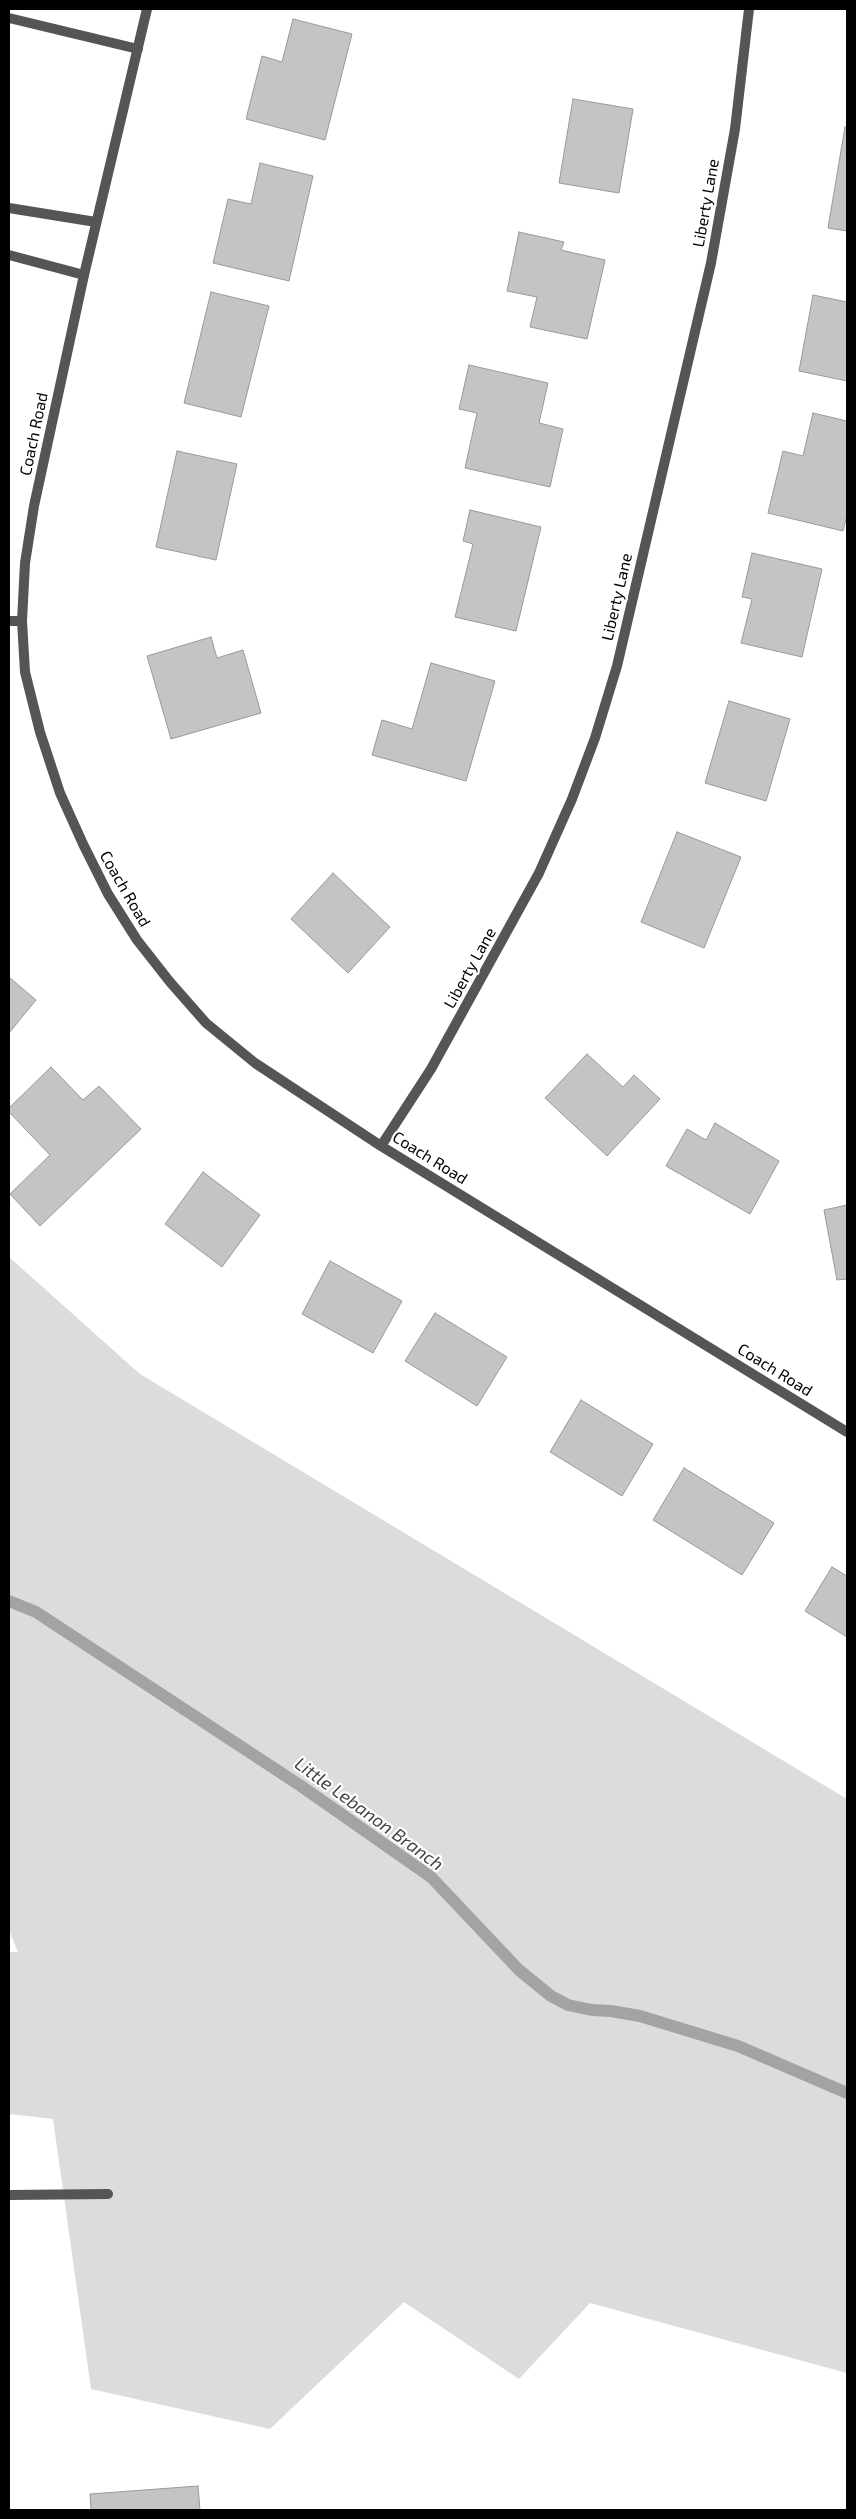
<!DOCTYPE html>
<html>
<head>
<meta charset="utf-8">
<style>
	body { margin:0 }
	#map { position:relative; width:856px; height:2519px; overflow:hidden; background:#fff; font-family:"Exo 2",sans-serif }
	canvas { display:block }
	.frame { position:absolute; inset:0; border:10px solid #000; pointer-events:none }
</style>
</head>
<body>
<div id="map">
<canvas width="856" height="2519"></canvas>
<div class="frame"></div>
</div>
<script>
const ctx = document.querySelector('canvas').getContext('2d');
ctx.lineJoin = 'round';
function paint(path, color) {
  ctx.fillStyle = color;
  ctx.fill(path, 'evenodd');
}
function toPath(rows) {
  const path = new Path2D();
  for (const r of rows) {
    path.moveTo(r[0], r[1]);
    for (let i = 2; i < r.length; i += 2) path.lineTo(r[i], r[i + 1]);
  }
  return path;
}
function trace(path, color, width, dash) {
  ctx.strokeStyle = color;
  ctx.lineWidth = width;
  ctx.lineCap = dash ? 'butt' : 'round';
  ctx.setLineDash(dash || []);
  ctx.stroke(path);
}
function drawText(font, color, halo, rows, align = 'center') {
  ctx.font = font + ' "Exo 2",sans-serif';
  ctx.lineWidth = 4.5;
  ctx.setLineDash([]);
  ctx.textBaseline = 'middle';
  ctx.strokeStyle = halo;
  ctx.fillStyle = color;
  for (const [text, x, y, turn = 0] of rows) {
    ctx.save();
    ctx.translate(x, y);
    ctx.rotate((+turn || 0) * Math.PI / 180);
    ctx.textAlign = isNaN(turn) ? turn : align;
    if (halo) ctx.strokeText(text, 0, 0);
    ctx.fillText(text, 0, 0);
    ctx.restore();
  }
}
paint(toPath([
	[9,1257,140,1374,847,1799,847,2373,590,2303,519,2379,404,2302,270,2429,91,2389,53,2119,9,2114,9,1952,18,1952,9,1930]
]), '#dcdcdc');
trace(toPath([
	[9,1601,36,1612,301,1786,431,1877,519,1970,551,1996,568,2005,592,2010,611,2011,640,2016,738,2046,847,2093]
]), '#a3a3a3', 12);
const building = toPath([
	[293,19,352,34,325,140,246,119,262,56,282,62,293,19],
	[573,99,633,109,619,193,559,183,573,99],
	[845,127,847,127,847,231,828,228,845,127],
	[260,163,313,176,289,281,213,263,228,199,251,204,260,163],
	[519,232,564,242,561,250,605,260,587,339,530,327,537,297,507,291,519,232],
	[211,292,269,306,241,417,184,403,211,292],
	[813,295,847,302,847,381,799,371,813,295],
	[469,365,548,383,539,423,563,429,550,487,465,468,477,413,459,409,469,365],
	[813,413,847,421,847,515,843,531,768,513,783,451,803,456,813,413],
	[177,451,237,464,216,560,156,547,177,451],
	[470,510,541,527,516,631,455,617,473,544,463,541,470,510],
	[752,553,822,569,802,657,741,643,752,599,742,597,752,553],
	[211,637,217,658,243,650,261,713,171,739,147,656,211,637],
	[431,663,495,681,466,781,372,755,382,720,412,729,431,663],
	[729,701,790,719,766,801,705,783,729,701],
	[677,832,741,857,704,948,641,922,677,832],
	[333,873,390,927,348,973,291,919,333,873],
	[9,977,36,1000,9,1033,9,977],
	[587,1054,623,1087,634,1075,660,1099,607,1156,545,1098,587,1054],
	[51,1067,83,1100,99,1086,141,1129,40,1226,10,1194,50,1155,9,1112,9,1108,51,1067],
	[715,1123,779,1161,750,1214,666,1166,687,1129,706,1140,715,1123],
	[203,1172,260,1215,222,1267,165,1224,203,1172],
	[847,1205,847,1279,837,1280,824,1210,847,1205],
	[330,1261,402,1301,373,1353,302,1314,330,1261],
	[435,1313,507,1357,477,1406,405,1361,435,1313],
	[581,1400,653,1444,622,1496,550,1452,581,1400],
	[684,1468,774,1523,742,1575,653,1520,684,1468],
	[832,1567,847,1576,847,1637,805,1611,832,1567],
	[198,2486,200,2510,91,2510,90,2494,198,2486]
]);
paint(building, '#c4c4c4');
trace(building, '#999', 1);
trace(toPath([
	[9,208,96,222],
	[9,255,84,275],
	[9,621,22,621]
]), '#555', 10);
trace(toPath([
	[147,9,84,275,34,506,25,563,22,621,25,672,40,732,60,793,83,844,108,894,137,940,170,982,206,1023,255,1063,381,1146,847,1432],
	[9,18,138,49],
	[381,1146,431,1069,539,873,572,799,595,738,617,666,711,263,735,129,749,9],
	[9,2195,108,2194]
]), '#555', 10);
drawText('16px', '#000', '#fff', [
	["Liberty Lane",706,203,-80],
	["Coach Road",34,434,-78],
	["Liberty Lane",617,597,-77],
	["Coach Road",125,889,60],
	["Liberty Lane",470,968,-61],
	["Coach Road",430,1158,32],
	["Coach Road",775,1370,32]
]);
drawText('italic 18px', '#444', '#fff', [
	["Little Lebanon Branch",369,1814,36]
]);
</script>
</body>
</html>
